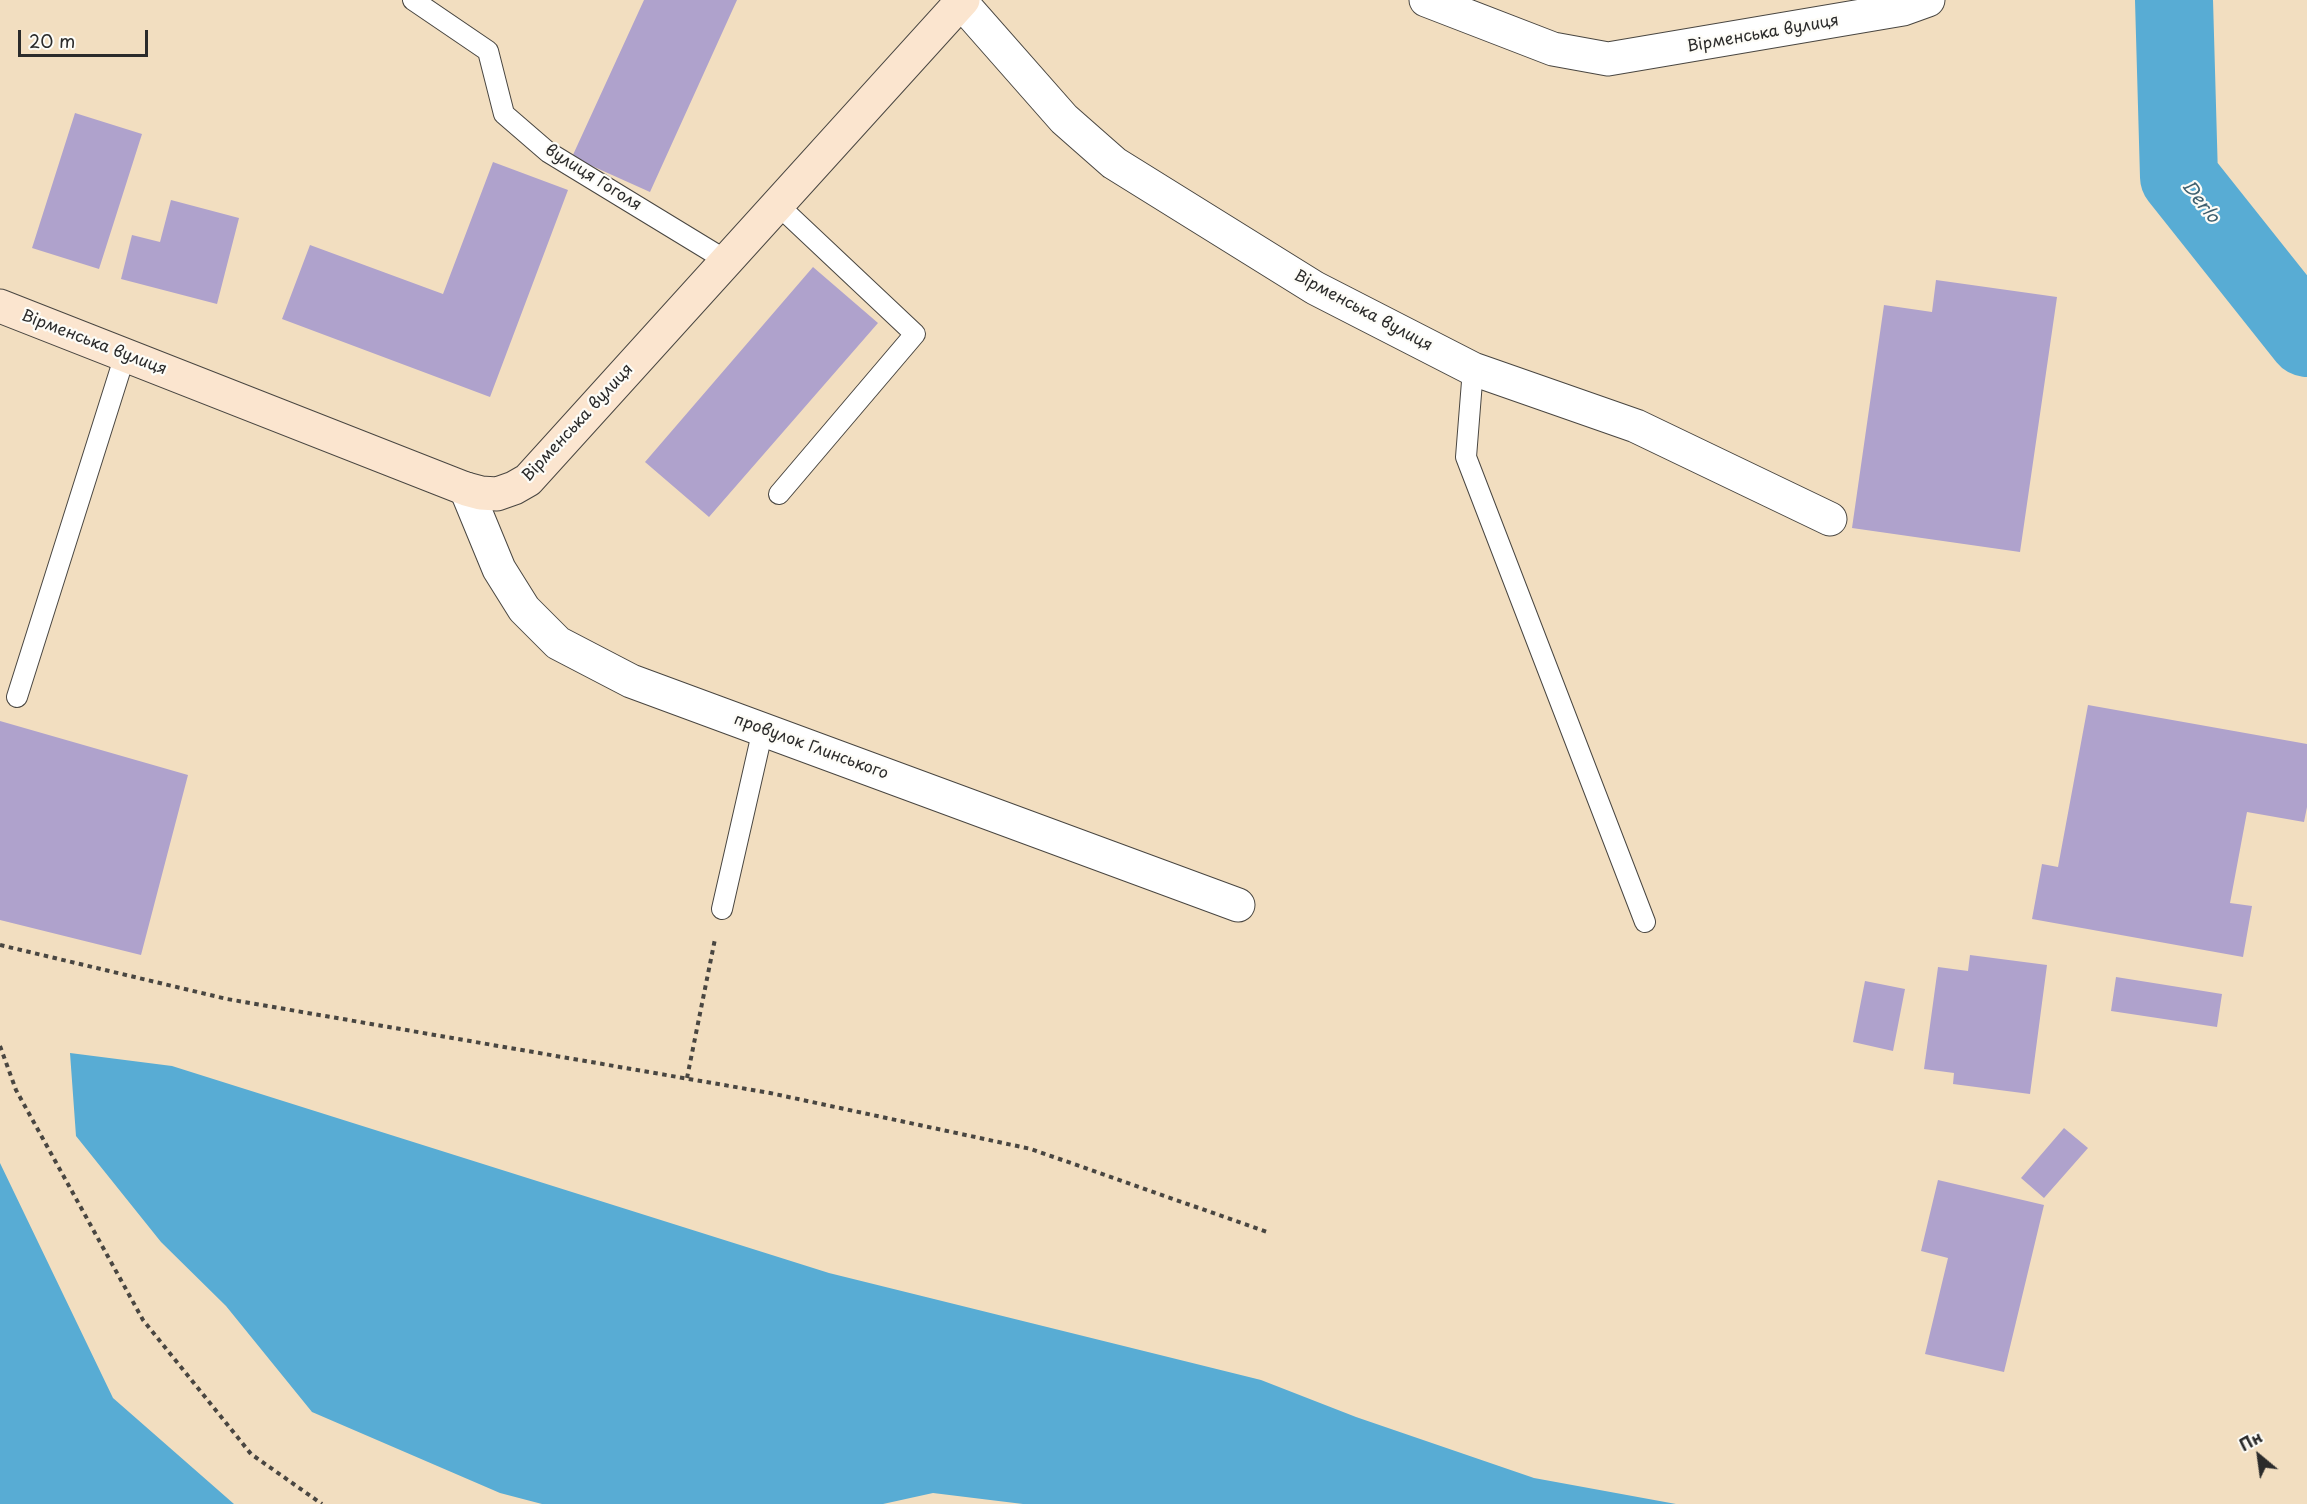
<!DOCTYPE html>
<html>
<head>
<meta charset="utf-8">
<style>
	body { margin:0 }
	#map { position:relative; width:2307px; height:1504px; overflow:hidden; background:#f2dec0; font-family:"Playpen Sans",sans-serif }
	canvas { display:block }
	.north { position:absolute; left:2229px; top:1426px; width:60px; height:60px; -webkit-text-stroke:4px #fdfcf7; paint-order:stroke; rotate:331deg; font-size:16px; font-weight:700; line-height:24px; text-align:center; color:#2b2b2b }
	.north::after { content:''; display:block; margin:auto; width:21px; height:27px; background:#2b2b2b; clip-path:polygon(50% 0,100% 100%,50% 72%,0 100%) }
	.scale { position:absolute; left:18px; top:30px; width:130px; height:27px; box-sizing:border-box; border:3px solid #2b2b2b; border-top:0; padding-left:8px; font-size:18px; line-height:21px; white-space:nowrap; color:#2b2b2b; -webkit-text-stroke:4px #fdfcf7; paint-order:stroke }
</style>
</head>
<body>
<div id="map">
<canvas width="2307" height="1504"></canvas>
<div class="north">Пн</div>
<div class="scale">20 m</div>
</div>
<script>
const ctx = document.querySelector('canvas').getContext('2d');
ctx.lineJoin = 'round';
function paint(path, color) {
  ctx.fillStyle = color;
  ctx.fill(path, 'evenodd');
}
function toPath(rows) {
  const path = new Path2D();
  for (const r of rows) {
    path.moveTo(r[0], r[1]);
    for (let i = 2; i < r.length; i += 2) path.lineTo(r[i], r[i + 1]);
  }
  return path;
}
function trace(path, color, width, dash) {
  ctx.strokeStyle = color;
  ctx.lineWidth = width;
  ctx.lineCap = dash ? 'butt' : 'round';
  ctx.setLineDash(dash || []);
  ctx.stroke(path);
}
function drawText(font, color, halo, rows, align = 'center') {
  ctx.font = font + ' "Playpen Sans",sans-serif';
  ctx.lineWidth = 4.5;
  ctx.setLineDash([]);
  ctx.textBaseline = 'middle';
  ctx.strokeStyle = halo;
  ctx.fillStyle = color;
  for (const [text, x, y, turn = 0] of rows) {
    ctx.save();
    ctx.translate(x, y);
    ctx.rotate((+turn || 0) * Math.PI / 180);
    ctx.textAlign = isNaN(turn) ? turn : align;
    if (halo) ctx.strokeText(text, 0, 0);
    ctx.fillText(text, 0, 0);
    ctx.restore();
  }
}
paint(toPath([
	[70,1053,172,1066,829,1273,1261,1380,1356,1417,1534,1478,1676,1504,1023,1504,933,1493,883,1504,542,1504,500,1493,312,1412,226,1306,161,1242,76,1136],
	[0,1163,113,1398,234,1504,0,1504]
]), '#58acd4');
trace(toPath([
	[2174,0,2179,177,2307,338]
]), '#58acd4', 78);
paint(toPath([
	[644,0,737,0,650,192,572,157],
	[75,113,142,134,99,269,32,248],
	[493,162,568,190,490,397,282,319,310,245,443,294],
	[171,200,239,218,217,304,121,279,132,235,160,242],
	[813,267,878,323,709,517,645,462],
	[1936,280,2057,297,2020,552,1852,528,1884,305,1932,312],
	[2088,705,2307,744,2307,807,2304,822,2247,812,2230,903,2252,906,2243,957,2032,919,2042,864,2058,867],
	[0,721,188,775,141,955,0,920],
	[1970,955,2047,965,2030,1094,1953,1084,1954,1073,1924,1069,1938,967,1968,971],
	[2116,977,2222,994,2217,1027,2111,1011],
	[1865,981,1905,989,1893,1051,1853,1042],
	[2064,1128,2088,1148,2044,1198,2021,1178],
	[1938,1180,2044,1205,2004,1372,1925,1354,1948,1258,1921,1251]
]), '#afa2cc');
const lane = toPath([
	[413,0,488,51,504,114,548,152,727,261],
	[778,205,915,334,779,494],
	[1473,369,1466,457,1645,922],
	[17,697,125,355],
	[722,909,763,729]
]);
const street = toPath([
	[1426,0,1553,49,1608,59,1903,9,1928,0],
	[961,2,1064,119,1114,163,1315,288,1473,369,1636,426,1830,519],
	[466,489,499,569,524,609,558,643,631,681,1238,905]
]);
const secondary = toPath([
	[0,306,466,489,481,493,497,494,514,488,528,480,963,0]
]);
trace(lane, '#494641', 22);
trace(street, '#494641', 35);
trace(secondary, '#494641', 35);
trace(toPath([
	[0,945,227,999,770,1093,1031,1149,1270,1233],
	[0,1046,16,1090,143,1320,251,1454,322,1504],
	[687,1078,715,939]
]), '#494641', 4, [4.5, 4.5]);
trace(lane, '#fff', 20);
trace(street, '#fff', 33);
trace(secondary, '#fbe5cf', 33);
drawText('16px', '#2b2b2b', '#fdfcf7', [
	["Вірменська вулиця",1763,34,-10],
	["вулиця Гоголя",593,178,32],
	["Вірменська вулиця",1363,311,28],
	["Вірменська вулиця",94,343,21],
	["Вірменська вулиця",578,423,-47],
	["провулок Глинського",811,747,20]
]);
drawText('italic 18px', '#3d5f6f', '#fdfcf7', [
	["Derlo",2200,202,52]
]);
</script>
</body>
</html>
